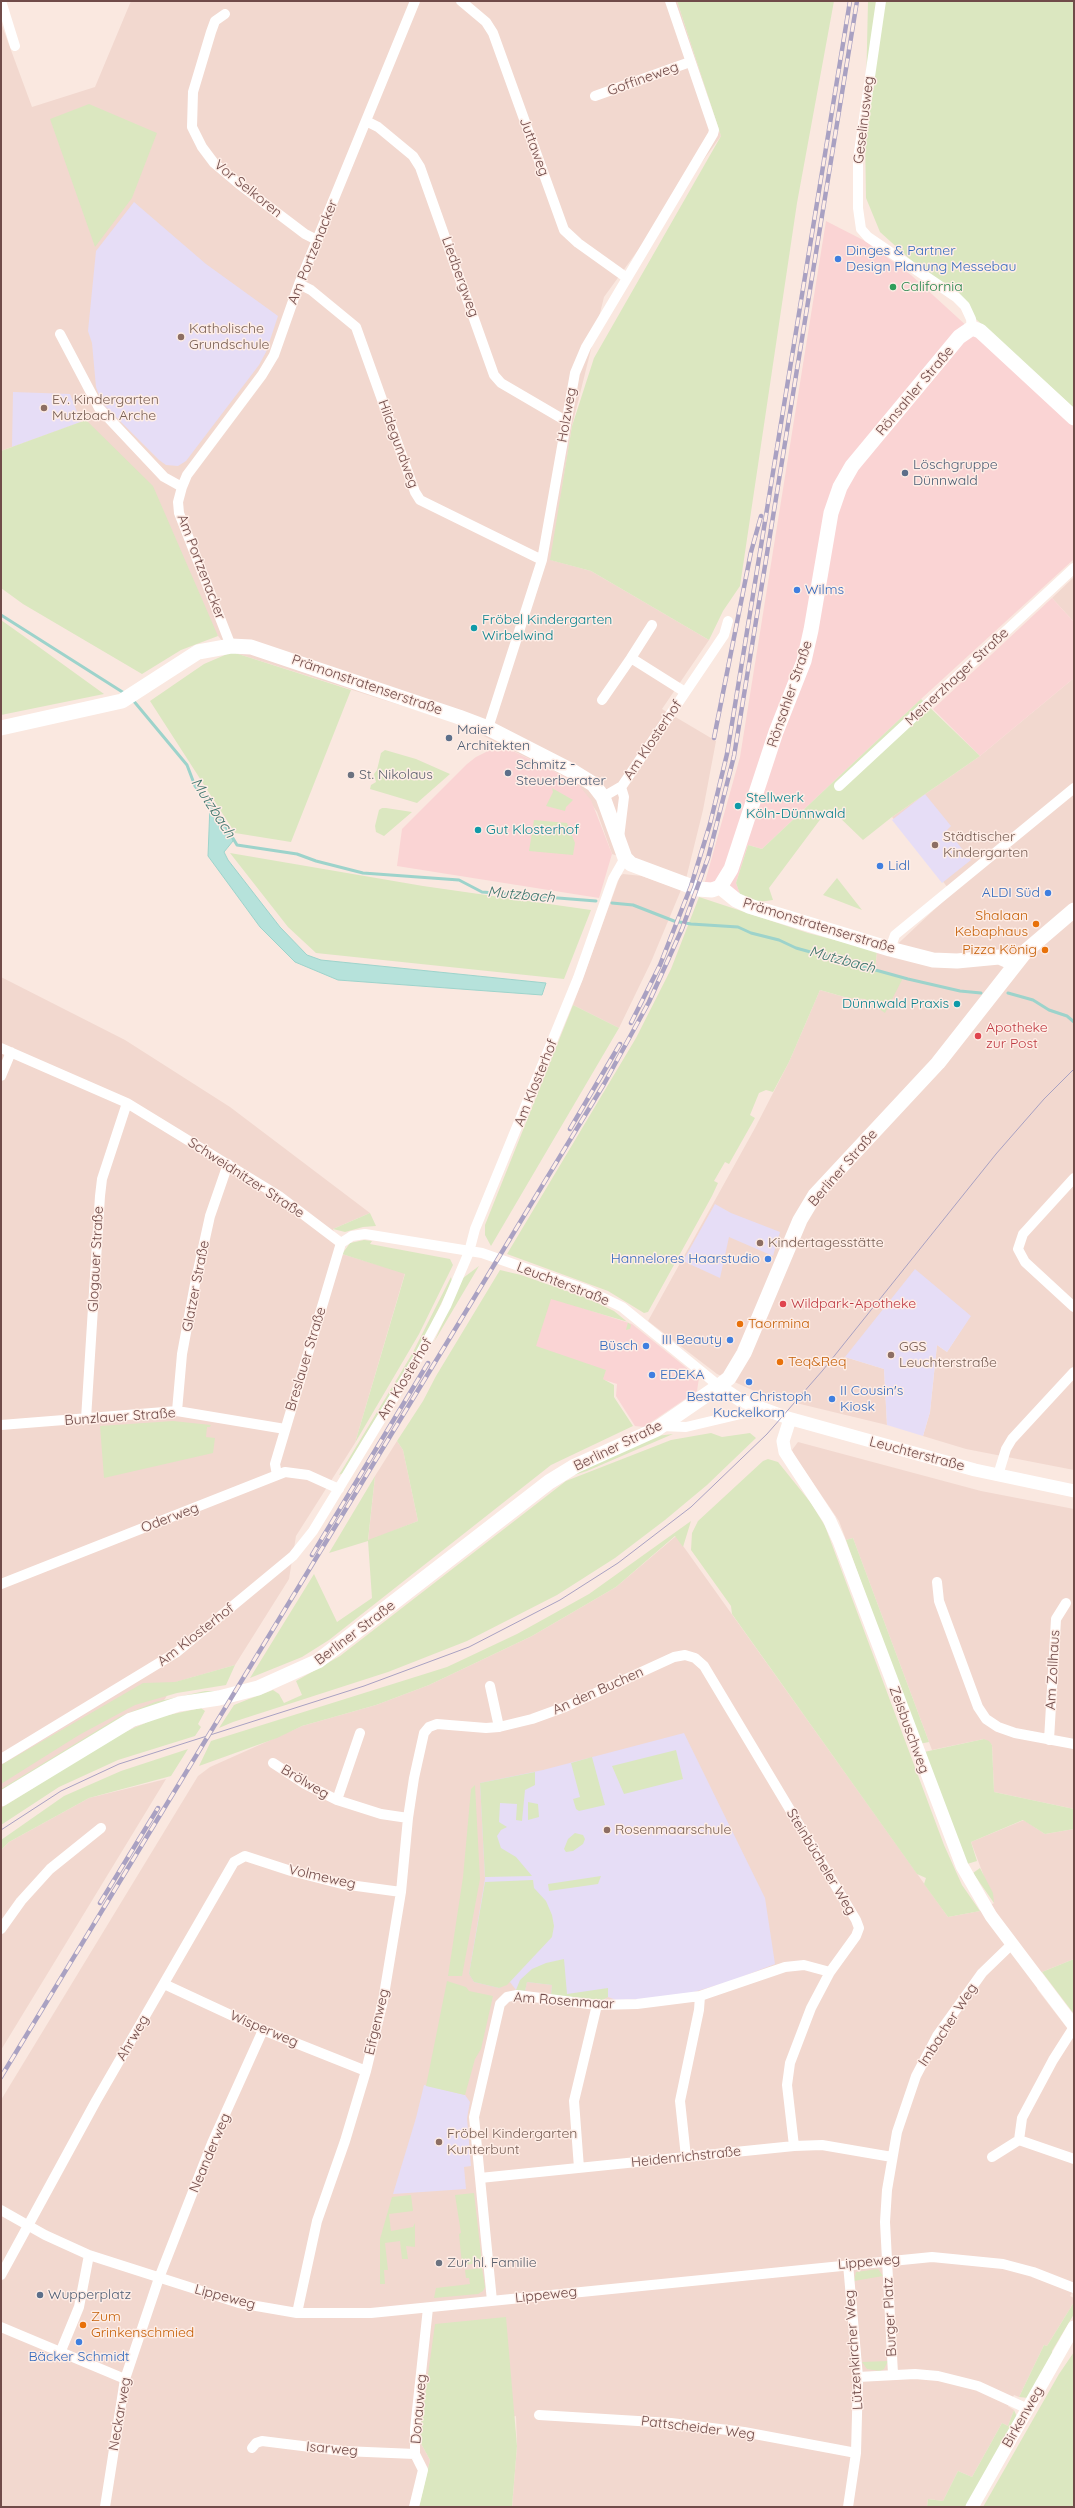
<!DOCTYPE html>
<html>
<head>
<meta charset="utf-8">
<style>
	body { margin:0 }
	#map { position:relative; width:1075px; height:2508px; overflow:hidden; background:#fae8e0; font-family:Quicksand,sans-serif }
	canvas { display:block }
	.frame { position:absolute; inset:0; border:2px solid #704b49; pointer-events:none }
</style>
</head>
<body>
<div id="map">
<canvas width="1075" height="2508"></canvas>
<div class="frame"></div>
</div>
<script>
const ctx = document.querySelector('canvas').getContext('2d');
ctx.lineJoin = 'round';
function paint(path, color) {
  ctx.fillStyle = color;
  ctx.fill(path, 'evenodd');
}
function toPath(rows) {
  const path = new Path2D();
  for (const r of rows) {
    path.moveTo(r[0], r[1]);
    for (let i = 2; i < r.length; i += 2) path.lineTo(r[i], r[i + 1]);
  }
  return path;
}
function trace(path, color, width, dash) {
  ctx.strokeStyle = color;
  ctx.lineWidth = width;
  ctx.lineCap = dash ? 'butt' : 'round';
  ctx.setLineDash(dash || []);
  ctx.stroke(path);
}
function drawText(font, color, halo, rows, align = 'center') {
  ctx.font = font + ' Quicksand,sans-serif';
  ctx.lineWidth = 3;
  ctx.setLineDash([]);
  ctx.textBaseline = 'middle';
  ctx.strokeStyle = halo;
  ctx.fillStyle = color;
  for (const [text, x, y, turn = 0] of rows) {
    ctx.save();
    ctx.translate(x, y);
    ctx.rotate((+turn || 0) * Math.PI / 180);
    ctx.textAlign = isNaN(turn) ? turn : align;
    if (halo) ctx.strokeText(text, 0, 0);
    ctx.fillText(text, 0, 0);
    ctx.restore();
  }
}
paint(toPath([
	[131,1,677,1,721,136,604,297,572,426,551,560,591,571,709,640,662,709,716,741,703,810,686,879,612,854,597,812,577,783,460,724,232,652,218,636,86,420,1,451,1,23,32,107,95,87],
	[1074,577,1074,622,1052,598],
	[1074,678,1074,1470,966,1449,923,1436,930,1412,937,1345,947,1352,970,1316,845,1357,884,1369,887,1425,763,1395,717,1374,648,1321,755,1128,789,1062,820,990,848,998,865,999,875,971,877,951,887,954,952,893,892,817,980,756],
	[623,874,642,876,681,890,651,962,619,1028,573,1005,620,876],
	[1,977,125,1040,230,1107,370,1213,333,1229,342,1254,405,1273,355,1443,296,1536,289,1579,235,1665,176,1682,151,1720,118,1735,1,1808],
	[397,1441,403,1450,418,1521,368,1541,375,1476],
	[798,1442,981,1491,1074,1509,1074,1809,994,1792,992,1745,984,1739,932,1750,853,1538,846,1540,839,1521,794,1455,792,1450],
	[676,1536,948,1917,980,1911,994,1903,971,1842,1024,1820,1045,1834,1074,1829,1074,1959,1042,1972,1037,1989,1074,2037,1074,2289,1070,2296,1074,2298,1074,2302,1047,2346,1044,2345,1019,2397,1014,2395,1008,2406,1014,2410,1008,2426,1002,2423,972,2477,958,2471,943,2501,928,2499,927,2507,512,2507,517,2446,516,2416,419,2440,430,2460,419,2507,1,2507,1,2100,198,1776,210,1767,302,1726,376,1705,429,1685,532,1636,616,1587],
	[166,1779,1,2050,1,1850,9,1842,89,1798]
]), '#f2d8cf');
paint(toPath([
	[826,221,865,241,911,275,1074,424,1074,559,921,699,762,849,748,845,736,883,740,894,705,882,740,757],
	[1052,598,1074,622,1074,678,980,756,933,709],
	[498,746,507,748,577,783,591,800,612,854,599,898,397,866,402,829,467,764,476,757],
	[540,1294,632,1324,699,1378,697,1391,644,1427,635,1426,616,1396,617,1384,521,1353]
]), '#fad4d4');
paint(toPath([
	[134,202,206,264,278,316,266,352,259,365,186,461,178,466,166,465,159,460,102,403,96,387,92,343,88,331,96,251],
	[13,392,70,394,81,422,12,447],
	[925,794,951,826,947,830,971,860,942,883,892,820],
	[715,1204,731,1213,780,1232,773,1256,729,1237,720,1278,683,1261],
	[915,1269,971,1316,947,1352,937,1345,930,1412,923,1436,887,1425,884,1369,845,1357],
	[684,1733,765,1898,775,1964,731,1981,687,1994,639,1999,616,2000,608,1997,603,2000,551,1995,552,1985,527,1982,525,1991,516,1990,510,1982,499,1988,474,1982,469,1974,485,1879,480,1783,543,1770],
	[424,2085,465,2095,470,2102,467,2118,471,2166,464,2167,466,2189,393,2194,416,2118]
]), '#e6ddf6');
paint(toPath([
	[677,1,834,1,797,203,740,586,723,611,709,640,591,571,550,560,572,426,594,358,721,136],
	[868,1,1074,1,1074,408,880,232,866,198,865,134],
	[89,104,157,133,132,198,95,247,50,119],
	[86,420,153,486,218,636,181,650,142,674,23,604,1,588,1,451],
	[1,620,39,647,104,694,1,715],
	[232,652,351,690,291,842,235,833,150,701,204,664],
	[921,699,980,756,892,817,863,840,836,814,825,813,769,888,773,900,759,902,740,894,736,883,748,845,762,849],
	[385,750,416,759,450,774,417,803,370,789,371,785,376,782,374,774,377,770,381,753],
	[552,788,573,800,566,807,565,811,546,806,553,792],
	[382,808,386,808,412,812,384,836,376,832,375,826,379,810],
	[534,820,567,823,575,843,573,855,529,851],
	[230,853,423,886,591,910,564,979,316,953,288,927],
	[837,878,862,910,823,895],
	[699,897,808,933,877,951,875,970,903,978,885,1013,865,999,848,998,820,990,789,1062,773,1092,766,1090,759,1093,750,1115,755,1118,729,1164,725,1162,714,1181,718,1183,712,1196,648,1312,644,1313,608,1291,507,1254,636,1038,671,969],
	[573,1005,619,1028,491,1246,485,1235,485,1225],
	[370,1213,376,1226,363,1227,345,1232,333,1229],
	[364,1240,372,1241,370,1244,450,1259,453,1265,419,1334,355,1443,405,1274,342,1254,350,1243],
	[479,1266,434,1342,463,1278],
	[500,1270,521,1275,587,1298,614,1311,631,1325,630,1329,626,1330,628,1322,551,1299,536,1346,606,1370,603,1379,614,1385,614,1397,633,1426,551,1465,329,1640,302,1657,250,1678,314,1574,337,1622,372,1598,368,1541,329,1553,375,1476,368,1540,418,1521,403,1450,397,1441,423,1401,436,1376],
	[451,1277,452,1281,425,1337,343,1473,339,1475,412,1354],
	[173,1421,211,1425,210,1427,207,1427,206,1437,215,1438,213,1453,104,1478,100,1426],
	[711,1433,722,1437,750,1433,756,1438,707,1485,665,1520,615,1558,557,1595,467,1641,388,1672,233,1722,219,1728,234,1705,249,1699,273,1690,279,1694,284,1703,302,1695,296,1681,340,1656,566,1481,671,1440],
	[673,1434,587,1471,565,1478,656,1436],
	[768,1459,778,1462,811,1503,825,1526,944,1845,962,1885,980,1911,948,1917,924,1884,926,1878,917,1874,732,1614,731,1606,691,1550,692,1533,698,1521,763,1461],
	[691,1521,683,1547,675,1536,616,1587,532,1636,429,1685,376,1705,302,1726,277,1738,199,1766,211,1741,447,1667,517,1634,589,1594],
	[853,1538,929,1742,919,1744,846,1540],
	[235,1665,226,1685,177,1693,135,1705,79,1735,1,1784,1,1765,143,1683,175,1682],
	[205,1691,215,1691,216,1693,178,1699,1,1793,1,1789,119,1717,155,1702],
	[201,1708,205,1711,198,1724,201,1727,195,1736,118,1760,59,1787,1,1825,1,1808,118,1735,159,1717],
	[984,1739,989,1741,992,1745,994,1792,1074,1809,1074,1829,1045,1834,1023,1820,971,1842,977,1861,967,1864,924,1752],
	[188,1749,171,1776,89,1798,9,1842,1,1850,1,1840,64,1796,121,1771],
	[676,1750,683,1779,624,1794,612,1766],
	[592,1757,605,1805,579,1811,576,1809,573,1799,580,1797,571,1763],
	[535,1772,535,1785,525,1790,522,1821,516,1820,517,1804,500,1803,499,1822,507,1827,501,1830,497,1836,501,1848,516,1857,532,1876,485,1877,480,1783],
	[475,1785,480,1879,462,1976,448,1976,463,1877,471,1789],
	[528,1802,538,1804,539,1817,528,1820],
	[575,1833,583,1835,585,1839,583,1844,573,1851,566,1852,564,1849,568,1839],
	[980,1868,993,1893,994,1903,973,1873],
	[601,1876,598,1884,549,1891,548,1884],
	[533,1880,534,1888,546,1901,552,1915,554,1926,552,1937,507,1985,499,1988,474,1982,469,1974,485,1882],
	[564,1959,567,1994,608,1988,608,1997,603,2000,551,1995,552,1985,527,1982,525,1991,516,1990,520,1980,532,1969,546,1963],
	[1074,1959,1074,2014,1042,1972],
	[447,1981,466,1987,469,1991,493,1996,481,2049,475,2059,465,2095,426,2086],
	[474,2193,482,2263,462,2265,459,2234,461,2233,455,2195],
	[411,2195,413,2211,389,2214,391,2231,413,2227,415,2223,415,2247,406,2246,408,2259,402,2259,400,2241,385,2243,388,2270,384,2270,385,2284,380,2284,380,2239,392,2197],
	[482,2268,485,2287,483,2291,478,2294,434,2298,436,2288,470,2284,469,2278,466,2278,465,2270],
	[878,2269,883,2276,854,2281,856,2272],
	[1074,2302,1074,2314,1052,2351,1053,2356,1028,2398,1019,2397,1044,2345,1047,2346],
	[506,2317,517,2446,512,2507,419,2507,430,2460,419,2440,435,2324],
	[1074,2352,1074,2507,983,2507,1059,2374],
	[888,2361,884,2369,880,2371,867,2369,862,2362],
	[1014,2410,1017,2417,967,2507,927,2507,928,2499,943,2501,958,2471,972,2477,1002,2423,1008,2426]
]), '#dbe7c0');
const water = toPath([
	[210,805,230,832,233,841,224,852,228,860,280,927,307,955,321,960,546,983,542,995,338,980,295,962,260,927,208,856,210,805]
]);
paint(water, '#b6e2db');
trace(water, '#9dd3cb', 1);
trace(toPath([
	[1,615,124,693],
	[132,699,187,765,195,786,211,806],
	[222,820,237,845,297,854,316,861,363,873,459,880,482,892,596,901],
	[612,903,633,905,674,921,691,924,738,927,751,933,779,940,796,948,908,979,960,991,981,993],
	[1008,993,1033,1000,1049,1010,1067,1016,1074,1022]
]), '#9dd3cb', 3);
trace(toPath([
	[1,1,15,46],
	[461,1,486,22,493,33,564,230,578,243,627,278],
	[881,1,858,159,858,208,861,229,868,237,956,297,965,306,971,319,972,328],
	[225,14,215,21,211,32,193,92,192,127,202,147,214,163,239,184,305,234,317,240],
	[595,96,690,62],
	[366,121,378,127,413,156,420,167,494,375,501,383,566,421],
	[299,284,311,290,356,327,415,492,420,500,542,560],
	[60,334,99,408,164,477,182,487],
	[231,646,179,513,178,502,182,487,187,475,262,375,274,355,299,284,415,1],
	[631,658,652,625],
	[602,700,631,658,685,692],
	[488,728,542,560,575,373,586,347,713,134,714,130,670,1],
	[839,786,1074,568],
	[603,797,622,786,724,635,728,621],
	[619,838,624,797,621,787],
	[890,949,895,935,1074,788],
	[1,1048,127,1103,279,1196,341,1243],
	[1,1076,11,1052],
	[1074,1178,1023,1234,1018,1249,1025,1262,1074,1307],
	[341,1243,352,1236,365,1234,482,1253,587,1290,622,1307,719,1386],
	[177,1411,182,1354,195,1284,210,1216,228,1164],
	[86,1419,100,1196,102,1179,127,1103],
	[1,1425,177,1411,285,1429],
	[661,1426,686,1427,762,1409],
	[277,1475,275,1464,341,1243],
	[998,1475,1006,1449,1012,1439,1074,1372],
	[937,1582,939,1601,978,1707,986,1719,998,1727,1015,1733,1074,1744],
	[1,1584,285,1472,308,1475,339,1489],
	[490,1686,499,1727],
	[1049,1740,1056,1619,1066,1603],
	[1,1759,177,1652,293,1556,313,1531,418,1358,446,1306,469,1252,475,1229,578,978,613,879,625,858],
	[273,1763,305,1784,337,1800,381,1814,408,1818],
	[337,1800,360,1733],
	[1,1929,21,1901,50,1869,101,1828],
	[164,1984,263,2030,366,2071],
	[1019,2140,1074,2159],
	[686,2157,680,2101,699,2010,700,1996],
	[992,2157,1019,2140,1022,2118,1053,2060,1074,2027],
	[579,2168,574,2101,597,2005],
	[480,2178,794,2146,822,2145,892,2157],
	[1,2210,45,2235,89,2255,239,2303,297,2313,371,2313,932,2257,1003,2264,1033,2272,1074,2288],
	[848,2264,858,2377,856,2453,848,2507],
	[1,2275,96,2101,234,1862,245,1856,291,1871,342,1884,401,1892],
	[492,2301,474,2117,500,2004,507,1997,517,1995,597,2005,637,2004,700,1996,785,1967,804,1965,830,1972],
	[297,2313,317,2221,345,2141,366,2071,383,2001,401,1892,408,1818,414,1778,424,1733,429,1727,437,1724,486,1728,499,1727,532,1719,565,1707,674,1657,685,1655,695,1658,704,1666,856,1920,859,1928,856,1936,830,1972,811,2008,790,2063,787,2085,794,2146],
	[1,2327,125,2379],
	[60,2353,79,2307,89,2255],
	[893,2374,885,2222,887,2190,897,2132,916,2076,937,2036,982,1973,1012,1944],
	[858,2377,915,2374,938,2376,978,2386,1028,2409],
	[539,2415,671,2423,744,2432,856,2453],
	[252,2448,256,2443,262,2441,343,2451,415,2454],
	[105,2507,125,2379,159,2278,212,2143,263,2030],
	[414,2507,423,2470,415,2454,415,2429,428,2308]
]), '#fff', 10);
trace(toPath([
	[719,1386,740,1400,788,1418,975,1470,1074,1491],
	[790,1419,783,1441,785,1452,829,1519,839,1541,962,1866,991,1916,1074,2026],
	[972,2507,1074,2327]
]), '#fff', 13);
trace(toPath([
	[1,728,122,701,198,652,231,646,251,647,459,717,488,728,572,771,593,784,603,797,625,858,631,864,698,889,712,890,720,887,731,869,776,732,804,661,811,630,831,513,840,487,852,466,959,337,972,328,980,331,1074,418],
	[720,887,736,900,749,906,890,949,933,960,957,961,999,957,1015,964],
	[1,1799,131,1720,179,1704,219,1698,258,1688,318,1661,549,1482,575,1466,655,1430,719,1386,729,1378,744,1353,800,1220,815,1195,938,1063,1026,951,1074,910]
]), '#fff', 15);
trace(toPath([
	[1,1830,61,1791,119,1764,364,1686,469,1647,560,1600,618,1563,691,1507,767,1434,823,1370,996,1154,1044,1099,1074,1069]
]), '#a9a1c2', 1);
const rail = toPath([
	[714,738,751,552,761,516],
	[631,1023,660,965,691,886,710,824,727,754,850,1],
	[570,1129,620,1044],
	[312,1555,428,1363],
	[100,1903,158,1808],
	[1,2077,604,1084,649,1002,682,929,708,858,734,756,857,1]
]);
trace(rail, '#a9a1c2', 4.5);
trace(rail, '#feede6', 3, [9]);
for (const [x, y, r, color] of [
	[838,259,4,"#3f7fe0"],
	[893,287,4,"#2e9e5b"],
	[181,337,4,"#8d6e63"],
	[44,408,4,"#8d6e63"],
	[905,473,4,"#5c6f8a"],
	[797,590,4,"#3f7fe0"],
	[474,628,4,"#0f9aa8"],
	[449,738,4,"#5c6f8a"],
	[508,773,4,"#5c6f8a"],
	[351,775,4,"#6b7280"],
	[738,806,4,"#0f9aa8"],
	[478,830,4,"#0f9aa8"],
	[935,845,4,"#8d6e63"],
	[880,866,4,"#3f7fe0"],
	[1048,893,4,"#3f7fe0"],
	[1036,924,4,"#e8710a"],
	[1045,950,4,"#e8710a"],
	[957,1004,4,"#0f9aa8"],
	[978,1036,4,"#e0444e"],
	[760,1243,4,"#8d6e63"],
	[768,1259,4,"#3f7fe0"],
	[783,1304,4,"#e0444e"],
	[740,1324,4,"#e8710a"],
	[730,1340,4,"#3f7fe0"],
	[646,1346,4,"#3f7fe0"],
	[891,1355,4,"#8d6e63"],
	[780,1362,4,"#e8710a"],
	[652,1375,4,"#3f7fe0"],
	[749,1382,4,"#3f7fe0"],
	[832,1399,4,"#3f7fe0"],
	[607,1830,4,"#8d6e63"],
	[439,2142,4,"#8d6e63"],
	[439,2263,4,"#6b7280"],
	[40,2295,4,"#5c6f8a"],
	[83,2325,4,"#e8710a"],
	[79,2342,4,"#3f7fe0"]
]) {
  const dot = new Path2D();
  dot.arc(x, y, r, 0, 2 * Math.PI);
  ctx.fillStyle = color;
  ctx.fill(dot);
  trace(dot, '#feede6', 1.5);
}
drawText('14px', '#704b49', '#feede6', [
	["Goffineweg",643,79,-20],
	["Geselinusweg",864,120,-83],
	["Juttaweg",534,147,70],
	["Vor Selkoren",248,189,39],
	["Am Portzenacker",313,252,-68],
	["Liedbergweg",460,277,70],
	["Rönsahler Straße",915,391,-50],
	["Holzweg",567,415,-80],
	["Hildegundweg",398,444,70],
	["Am Portzenacker",201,567,69],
	["Meinerzhager Straße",957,677,-43],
	["Prämonstratenserstraße",367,685,19],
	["Rönsahler Straße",790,694,-71],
	["Am Klosterhof",653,740,-56],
	["Prämonstratenserstraße",819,926,17],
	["Am Klosterhof",536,1083,-68],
	["Berliner Straße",843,1168,-49],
	["Schweidnitzer Straße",246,1178,33],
	["Glogauer Straße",96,1259,-87],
	["Leuchterstraße",563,1284,21],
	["Glatzer Straße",196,1286,-79],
	["Breslauer Straße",306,1359,-73],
	["Am Klosterhof",405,1379,-59],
	["Bunzlauer Straße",120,1417,-4],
	["Berliner Straße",618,1446,-26],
	["Leuchterstraße",917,1454,15],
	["Oderweg",170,1518,-21],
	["Berliner Straße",355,1633,-37],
	["Am Klosterhof",196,1635,-38],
	["Am Zollhaus",1053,1670,-87],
	["An den Buchen",598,1691,-24],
	["Zeisbuschweg",909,1730,70],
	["Brölweg",305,1782,31],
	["Steinbücheler Weg",821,1862,59],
	["Volmeweg",322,1877,13],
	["Am Rosenmaar",564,2001,4],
	["Eifgenweg",377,2022,-77],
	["Imbacher Weg",948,2025,-57],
	["Wisperweg",264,2029,23],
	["Ahrweg",133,2038,-60],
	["Neanderweg",210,2153,-67],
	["Heidenrichstraße",686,2157,-6],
	["Lippeweg",869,2262,-5],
	["Lippeweg",546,2295,-6],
	["Lippeweg",225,2297,15],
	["Burger Platz",890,2317,-93],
	["Lützenkircher Weg",854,2350,-94],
	["Donauweg",419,2409,-85],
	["Neckarweg",120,2414,-80],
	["Birkenweg",1023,2417,-60],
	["Pattscheider Weg",698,2428,7],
	["Isarweg",332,2449,5]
]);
drawText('14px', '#366cbe', '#feede6', [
	["Dinges & Partner",846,251],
	["Design Planung Messebau",846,267],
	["Wilms",805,590],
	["Lidl",888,866],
	["ALDI Süd",1040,893,"right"],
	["Hannelores Haarstudio",760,1259,"right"],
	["III Beauty",722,1340,"right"],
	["Büsch",638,1346,"right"],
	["EDEKA",660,1375],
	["II Cousin's",840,1391],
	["Kiosk",840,1407],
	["Bestatter Christoph",749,1397,"center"],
	["Kuckelkorn",749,1413,"center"],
	["Bäcker Schmidt",79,2357,"center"]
], 'left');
drawText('14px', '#27864d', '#feede6', [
	["California",901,287]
], 'left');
drawText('14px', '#785e54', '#feede6', [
	["Katholische",189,329],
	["Grundschule",189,345],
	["Ev. Kindergarten",52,400],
	["Mutzbach Arche",52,416],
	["Städtischer",943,837],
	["Kindergarten",943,853],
	["Kindertagesstätte",768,1243],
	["GGS",899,1347],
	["Leuchterstraße",899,1363],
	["Rosenmaarschule",615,1830],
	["Fröbel Kindergarten",447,2134],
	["Kunterbunt",447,2150]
], 'left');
drawText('14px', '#4e5e75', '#feede6', [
	["Löschgruppe",913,465],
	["Dünnwald",913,481],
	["Maier",457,730],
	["Architekten",457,746],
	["Schmitz -",516,765],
	["Steuerberater",516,781],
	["Wupperplatz",48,2295]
], 'left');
drawText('14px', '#0d838f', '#feede6', [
	["Fröbel Kindergarten",482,620],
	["Wirbelwind",482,636],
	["Stellwerk",746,798],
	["Köln-Dünnwald",746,814],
	["Gut Klosterhof",486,830],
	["Dünnwald Praxis",949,1004,"right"]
], 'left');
drawText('14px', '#5b616d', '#feede6', [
	["St. Nikolaus",359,775],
	["Zur hl. Familie",447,2263]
], 'left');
drawText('14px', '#c56008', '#feede6', [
	["Shalaan",1028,916,"right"],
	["Kebaphaus",1028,932,"right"],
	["Pizza König",1037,950,"right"],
	["Taormina",748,1324],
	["Teq&Req",788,1362],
	["Zum",91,2317],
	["Grinkenschmied",91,2333]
], 'left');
drawText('14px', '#be3a42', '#feede6', [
	["Apotheke",986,1028],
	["zur Post",986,1044],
	["Wildpark-Apotheke",791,1304]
], 'left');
drawText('italic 15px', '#3f756d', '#feede6', [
	["Mutzbach",213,808,57],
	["Mutzbach",521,895,5],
	["Mutzbach",842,960,15]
]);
</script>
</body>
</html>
